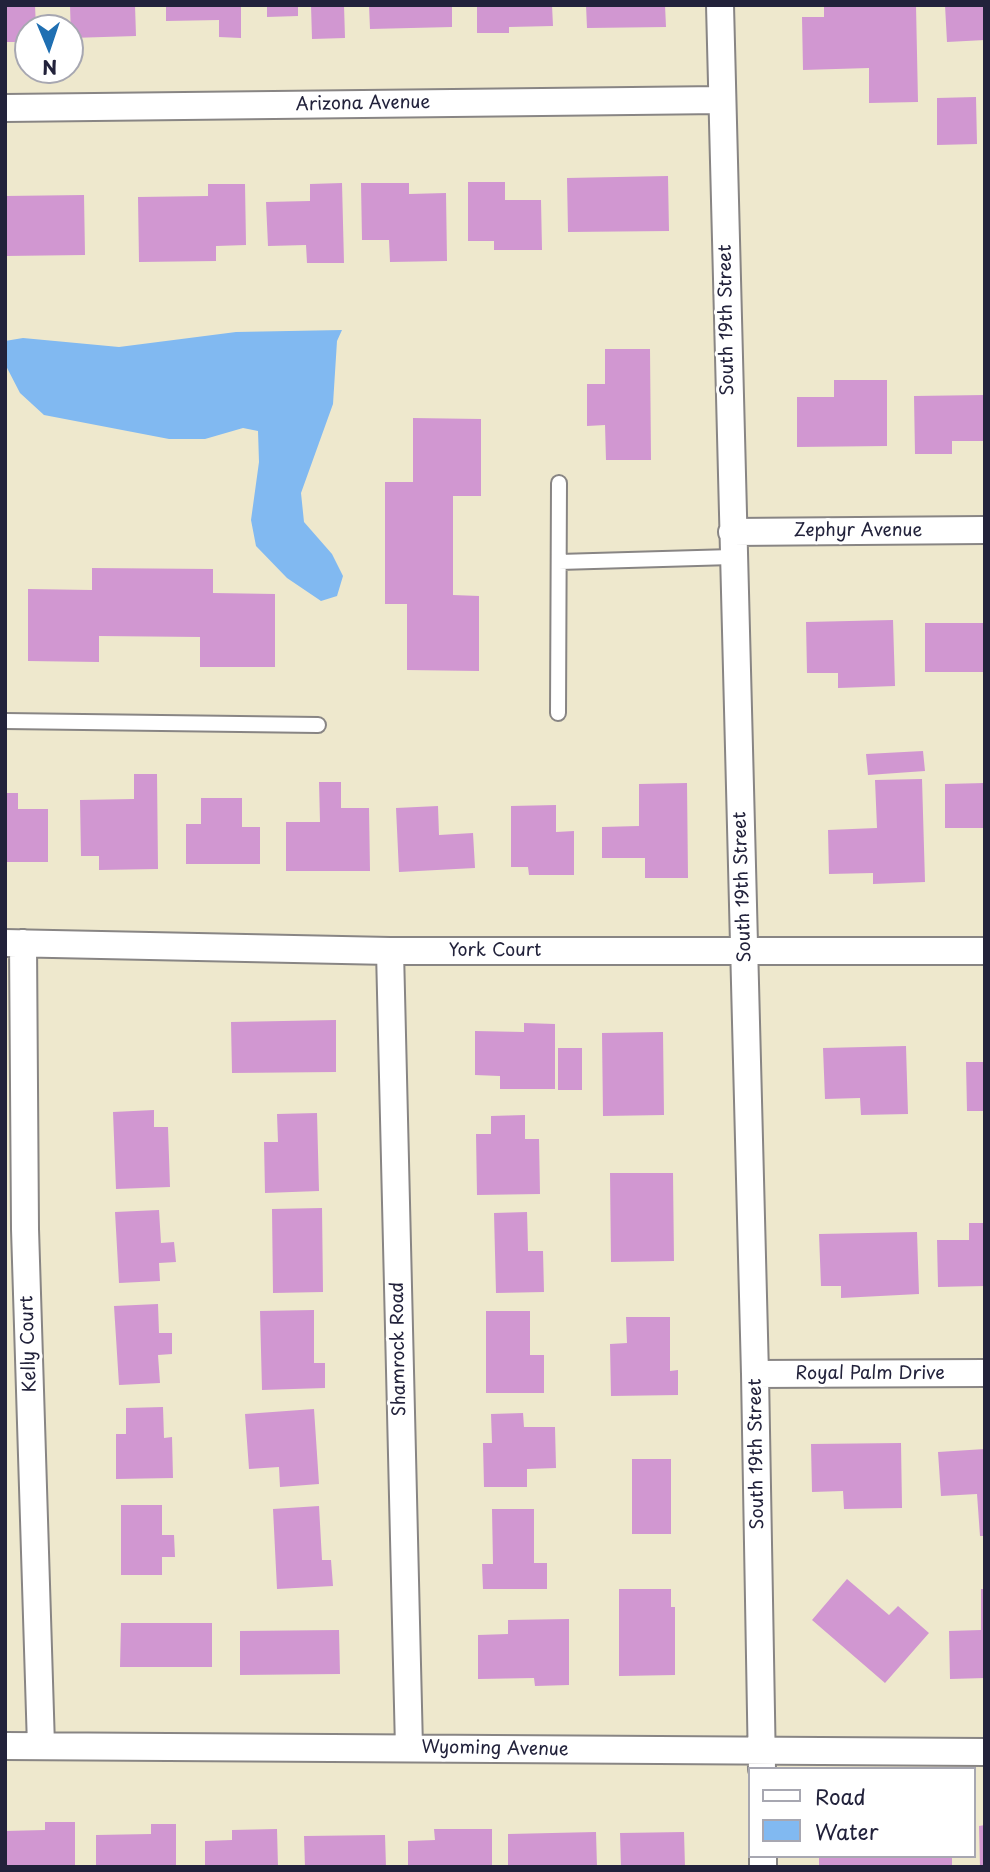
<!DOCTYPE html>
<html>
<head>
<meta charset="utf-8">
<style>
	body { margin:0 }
	#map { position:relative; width:990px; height:1872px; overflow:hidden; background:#eee8cd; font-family:"Playpen Sans",sans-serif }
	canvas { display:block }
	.frame { position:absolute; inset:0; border:7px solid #22223b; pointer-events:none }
	.legend { position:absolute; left:748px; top:1767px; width:228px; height:91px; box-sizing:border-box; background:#fff; border:2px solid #a7a7b1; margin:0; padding:9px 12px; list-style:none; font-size:21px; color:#22223b }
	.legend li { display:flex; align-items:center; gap:14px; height:35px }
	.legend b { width:35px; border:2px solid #a7a7b1 }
	.north { position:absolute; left:14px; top:14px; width:70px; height:70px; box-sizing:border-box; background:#fff; border:2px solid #a7a7b1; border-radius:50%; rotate:178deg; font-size:19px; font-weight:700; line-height:28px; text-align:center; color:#22223b }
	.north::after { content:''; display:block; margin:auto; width:24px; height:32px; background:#1f6fb2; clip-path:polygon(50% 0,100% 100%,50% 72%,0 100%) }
</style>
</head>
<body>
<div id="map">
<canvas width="990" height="1872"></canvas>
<div class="frame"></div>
<ul class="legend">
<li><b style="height:9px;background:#fff"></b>Road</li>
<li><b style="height:19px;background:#81b9f1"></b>Water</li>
</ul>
<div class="north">N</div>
</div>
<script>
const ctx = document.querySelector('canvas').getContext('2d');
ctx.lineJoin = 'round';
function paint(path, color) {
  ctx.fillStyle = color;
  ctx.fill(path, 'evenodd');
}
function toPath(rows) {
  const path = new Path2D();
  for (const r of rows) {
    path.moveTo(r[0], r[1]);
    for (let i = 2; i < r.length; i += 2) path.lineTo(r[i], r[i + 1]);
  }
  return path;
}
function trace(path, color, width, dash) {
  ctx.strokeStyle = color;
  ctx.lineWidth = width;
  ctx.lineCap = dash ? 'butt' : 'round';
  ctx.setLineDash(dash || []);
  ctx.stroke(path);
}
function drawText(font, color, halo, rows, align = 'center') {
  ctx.font = font + ' "Playpen Sans",sans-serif';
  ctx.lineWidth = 6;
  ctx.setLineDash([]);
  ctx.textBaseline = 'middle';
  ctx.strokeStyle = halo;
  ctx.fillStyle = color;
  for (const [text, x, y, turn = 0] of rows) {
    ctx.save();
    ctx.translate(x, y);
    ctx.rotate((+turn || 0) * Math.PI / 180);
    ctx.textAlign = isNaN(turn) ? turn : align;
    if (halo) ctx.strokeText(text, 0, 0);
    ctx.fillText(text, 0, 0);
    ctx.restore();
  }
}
paint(toPath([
	[342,330,337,341,333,404,301,493,304,522,332,554,343,576,337,596,321,601,287,578,256,546,251,520,259,462,258,431,243,428,205,439,169,439,44,415,20,393,5,364,5,341,23,338,119,347,236,332]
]), '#81b9f1');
paint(toPath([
	[5,5,35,5,36,28,28,28,28,42,5,42],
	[70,5,135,5,136,36,71,38],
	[166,5,241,5,241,38,219,37,219,20,166,21],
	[267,5,298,5,298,16,267,17],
	[311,5,344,5,345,38,312,39],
	[369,5,452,5,452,27,370,29],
	[477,5,552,5,553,26,509,27,509,33,477,33],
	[586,5,665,5,666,27,587,28],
	[916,5,918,102,869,103,869,68,803,70,802,17,824,17,824,7],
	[945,5,985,5,985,40,947,42],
	[976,97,977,144,937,145,937,98],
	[668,176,669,231,568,232,567,178],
	[468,182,505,182,505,200,541,200,542,250,494,250,494,241,468,241],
	[342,183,344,263,307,263,306,245,268,246,266,202,310,201,310,184],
	[361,183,409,183,409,194,446,193,447,261,390,262,389,240,362,240],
	[208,184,245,184,246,245,216,246,216,261,139,262,138,197,208,196],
	[84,195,85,255,5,256,5,196],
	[605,349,650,349,651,460,606,460,605,425,587,426,587,384,605,384],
	[834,380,887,380,887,446,797,447,797,397,834,397],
	[985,395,985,441,952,441,952,454,915,454,914,396],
	[413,418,481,419,481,496,453,496,453,595,479,596,479,671,407,670,407,604,385,604,385,482,413,482],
	[92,568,213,569,213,593,275,594,275,667,200,667,200,637,99,636,99,662,28,661,28,589,92,590],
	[893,620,895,686,838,688,838,673,807,673,806,622],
	[925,623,985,623,985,672,925,672],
	[923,751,925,771,868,775,866,754],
	[134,774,157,774,158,869,99,870,99,856,81,856,80,800,134,799],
	[922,779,925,882,873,884,873,873,829,874,828,830,877,828,875,780],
	[319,782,341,782,341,808,369,808,370,871,286,871,286,822,320,822],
	[687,783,688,878,645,878,645,858,602,858,602,827,639,826,639,784],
	[985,783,985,828,945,828,945,784],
	[5,793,18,793,18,809,48,809,48,862,5,862],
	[201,798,242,798,242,827,260,827,260,864,186,864,186,824,201,824],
	[556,805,556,832,574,831,574,875,529,875,528,867,511,867,511,806],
	[438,806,439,835,473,833,475,868,399,872,396,808],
	[336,1020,336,1072,232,1073,231,1022],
	[524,1023,555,1024,555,1089,500,1089,500,1076,475,1075,475,1031,524,1032],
	[663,1032,664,1115,603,1116,602,1033],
	[906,1046,908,1114,861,1115,860,1098,825,1099,823,1048],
	[558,1048,582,1048,582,1090,558,1090],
	[966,1062,985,1062,985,1111,967,1111],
	[154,1110,154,1127,168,1127,170,1187,116,1189,113,1112],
	[317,1113,319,1191,265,1193,264,1142,278,1142,277,1114],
	[525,1115,525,1139,539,1139,540,1194,477,1195,476,1134,491,1134,491,1116],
	[610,1173,673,1173,674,1261,611,1262],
	[322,1208,323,1292,273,1293,272,1209],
	[159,1210,161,1243,174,1242,176,1262,159,1263,160,1281,119,1283,115,1212],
	[527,1212,528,1251,543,1251,544,1292,496,1293,494,1213],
	[969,1223,985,1223,985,1286,938,1287,937,1240,969,1240],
	[917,1232,919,1294,841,1298,841,1286,821,1286,819,1234],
	[158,1304,159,1333,172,1333,172,1354,158,1355,160,1383,119,1385,114,1306],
	[314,1310,314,1363,325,1363,325,1388,262,1390,260,1311],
	[486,1311,530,1311,530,1355,544,1355,544,1393,486,1393],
	[626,1317,670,1317,670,1371,678,1370,678,1395,611,1396,610,1344,627,1343],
	[163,1407,164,1438,172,1437,173,1478,116,1479,116,1434,126,1434,126,1408],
	[314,1409,319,1484,280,1487,279,1467,249,1469,245,1414],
	[523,1413,524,1427,555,1427,556,1468,527,1469,527,1487,484,1487,483,1443,492,1443,491,1414],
	[901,1443,902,1508,844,1509,843,1491,812,1492,811,1444],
	[985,1449,985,1536,980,1536,977,1494,941,1496,938,1452],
	[632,1459,671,1459,671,1534,632,1534],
	[121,1505,162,1505,162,1535,174,1535,175,1557,162,1557,162,1575,121,1575],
	[319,1506,322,1560,331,1560,333,1586,277,1589,273,1509],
	[492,1509,534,1509,534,1563,547,1563,547,1589,483,1589,482,1564,493,1564],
	[847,1579,889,1615,898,1606,929,1633,885,1683,812,1620],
	[619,1589,671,1589,671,1607,675,1607,675,1675,619,1676],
	[981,1589,985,1589,985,1678,950,1679,949,1631,981,1630],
	[569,1619,569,1685,535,1686,534,1678,478,1679,478,1635,508,1634,508,1620],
	[121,1623,212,1623,212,1667,120,1667],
	[339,1630,340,1674,240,1675,240,1631],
	[45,1822,75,1822,75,1867,5,1867,5,1831,45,1830],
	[151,1824,176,1824,176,1867,96,1867,96,1835,151,1834],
	[985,1825,985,1867,980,1867,979,1826],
	[277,1829,278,1867,205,1867,205,1841,232,1840,232,1830],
	[434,1829,492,1829,492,1867,408,1867,408,1841,435,1840],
	[596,1832,597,1867,508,1867,508,1834],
	[684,1832,685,1867,621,1867,620,1833],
	[385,1835,386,1867,305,1867,304,1836],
	[819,1856,952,1856,952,1867,819,1867]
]), '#d197d1');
const service = toPath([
	[559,562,732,557],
	[558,713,559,483],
	[5,721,318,725]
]);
const minor = toPath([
	[720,5,755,1374,762,1769],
	[5,108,721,100],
	[732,532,985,530],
	[5,943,390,951,985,951],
	[23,943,25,1229,41,1746],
	[390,951,409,1748],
	[755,1374,985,1373],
	[5,1746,985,1752],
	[763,1856,763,1867]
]);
trace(service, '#888584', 18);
trace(minor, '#888584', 30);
trace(service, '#fff', 14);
trace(minor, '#fff', 26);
drawText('18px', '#22223b', '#fff', [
	["Arizona Avenue",363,104,-1],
	["South 19th Street",727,320,-91],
	["Zephyr Avenue",858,531],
	["South 19th Street",743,887,-92],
	["York Court",495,951],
	["Kelly Court",29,1344,-92],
	["Shamrock Road",399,1349,-91],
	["Royal Palm Drive",870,1374],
	["South 19th Street",757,1454,-91],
	["Wyoming Avenue",495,1749,1]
]);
</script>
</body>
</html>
